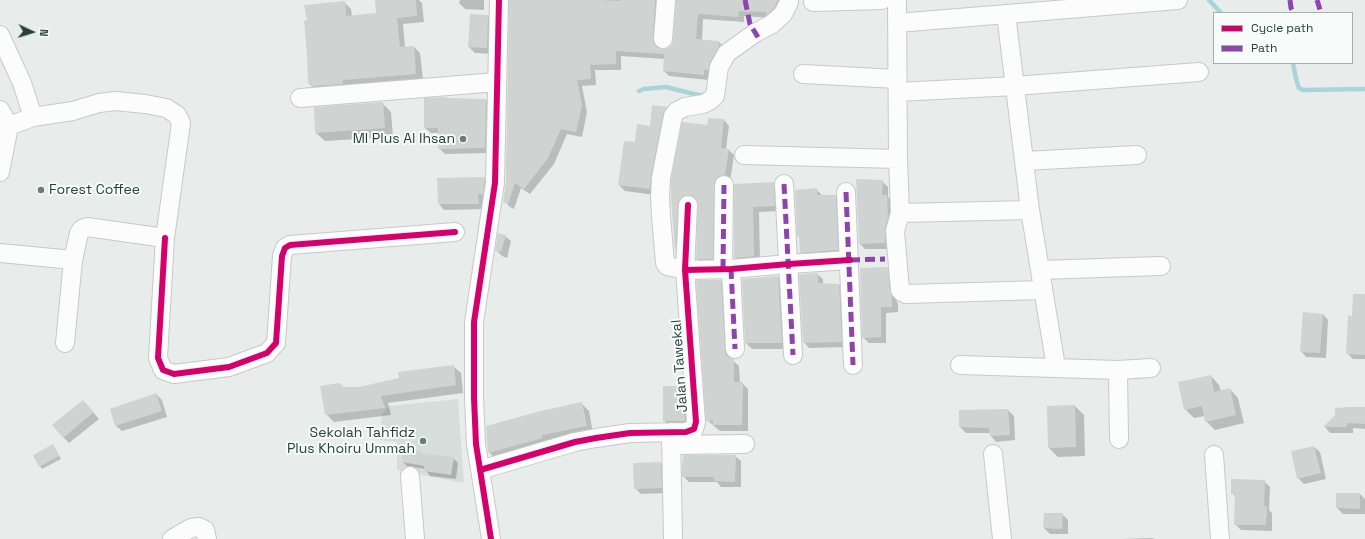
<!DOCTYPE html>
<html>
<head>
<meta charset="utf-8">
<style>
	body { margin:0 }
	#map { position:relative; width:1365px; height:539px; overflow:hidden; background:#e8edeb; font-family:"Space Grotesk",sans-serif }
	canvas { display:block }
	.legend { position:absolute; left:1213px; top:12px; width:140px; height:52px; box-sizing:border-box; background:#f7fbf9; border:1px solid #a3b1ad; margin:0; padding:5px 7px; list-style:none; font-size:12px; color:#24423a }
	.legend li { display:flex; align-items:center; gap:8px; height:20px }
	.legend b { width:20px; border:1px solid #a3b1ad }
	.north { position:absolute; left:12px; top:12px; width:40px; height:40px; -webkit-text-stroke:3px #f7fbf9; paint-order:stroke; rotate:94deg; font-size:11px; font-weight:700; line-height:16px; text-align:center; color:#24423a }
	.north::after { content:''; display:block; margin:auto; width:14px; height:18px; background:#24423a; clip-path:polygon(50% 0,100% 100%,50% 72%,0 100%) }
</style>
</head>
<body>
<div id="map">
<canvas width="1365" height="539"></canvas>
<ul class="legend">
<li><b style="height:5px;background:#d6006c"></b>Cycle path</li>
<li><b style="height:5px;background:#8e44ad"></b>Path</li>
</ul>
<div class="north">N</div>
</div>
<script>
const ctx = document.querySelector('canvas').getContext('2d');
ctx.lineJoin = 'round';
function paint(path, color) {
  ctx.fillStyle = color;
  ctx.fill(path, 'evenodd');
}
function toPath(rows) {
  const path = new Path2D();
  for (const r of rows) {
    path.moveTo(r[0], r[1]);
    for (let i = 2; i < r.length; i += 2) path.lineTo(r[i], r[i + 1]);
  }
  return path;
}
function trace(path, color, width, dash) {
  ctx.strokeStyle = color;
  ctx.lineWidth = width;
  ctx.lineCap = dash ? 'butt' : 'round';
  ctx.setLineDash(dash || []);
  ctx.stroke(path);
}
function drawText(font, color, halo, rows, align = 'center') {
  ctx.font = font + ' "Space Grotesk",sans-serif';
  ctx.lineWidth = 4;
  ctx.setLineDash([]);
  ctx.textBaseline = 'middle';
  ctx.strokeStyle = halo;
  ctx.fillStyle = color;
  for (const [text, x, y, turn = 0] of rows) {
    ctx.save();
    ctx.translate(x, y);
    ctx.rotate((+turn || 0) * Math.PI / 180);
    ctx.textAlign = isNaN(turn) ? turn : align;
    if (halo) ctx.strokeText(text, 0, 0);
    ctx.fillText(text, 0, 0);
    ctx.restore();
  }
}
paint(toPath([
	[458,399,464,483,397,470,397,442,379,440,382,414,389,406]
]), '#d6dedb');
paint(toPath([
	[376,0,419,0,422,3,424,22,403,24,405,47,414,47,420,53,423,80,316,90,309,83,344,2,351,9,352,16,377,14],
	[460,0,484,0,484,10,465,9,459,3],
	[511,0,663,0,658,45,659,49,668,49,673,45,677,0,787,0,770,18,744,16,744,22,703,19,702,40,719,42,725,48,709,80,669,76,664,71,665,59,621,56,621,70,595,70,596,85,582,86,587,112,582,137,567,134,554,164,530,194,521,188,514,209,510,207,504,201,506,183],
	[488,16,494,22,493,54,475,53,469,47],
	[448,100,486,100,492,106,491,153,445,154,439,148,439,133,431,133,425,128],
	[382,103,391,112,393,137,325,141,316,133],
	[666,108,672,114,655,195,625,191,619,185,651,127],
	[724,120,729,126,726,149,729,150,734,155,718,264,702,264,697,259,698,201,695,200,688,201,680,256,676,252,672,198,708,126],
	[484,178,490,184,484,209,444,210,439,204],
	[882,181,888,187,888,197,893,202,891,249,865,249,860,244],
	[774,183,779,189,780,211,759,212,760,262,740,264,735,258,735,185],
	[816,189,823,196,835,196,841,202,843,256,807,258,801,252,800,238,798,236],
	[505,236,511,241,507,258,502,256,496,250],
	[887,268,893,274,895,298,898,304,898,312,886,313,886,343,869,343,863,337],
	[817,274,823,279,823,284,839,285,844,290,847,347,809,348,804,342],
	[778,277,784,283,787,349,752,349,746,343],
	[721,281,726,287,730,357,731,359,739,366,740,383,742,383,748,389,748,431,720,431,707,420],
	[1365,295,1365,359,1353,359,1348,354,1353,317],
	[1323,314,1328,320,1326,358,1306,357,1301,351],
	[453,366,461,373,463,393,388,403,391,415,334,422,326,414,344,388,359,388],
	[1211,376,1219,385,1221,391,1230,389,1238,398,1244,423,1215,430,1206,421,1205,416,1194,418,1185,409],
	[682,387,688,393,691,426,669,426,664,420],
	[156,394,162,400,167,417,122,431,116,426,111,409],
	[582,404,589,411,593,433,496,460,489,452],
	[1075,406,1084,415,1085,456,1058,457,1049,448],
	[89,407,99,419,69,443,63,437],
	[1365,409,1365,429,1353,428,1353,433,1330,433,1325,427,1336,416],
	[1008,410,1014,416,1015,440,996,442,991,436,990,433,966,433,960,427],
	[53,445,61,459,42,469,40,466],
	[1314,447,1320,452,1326,479,1304,484,1298,478],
	[420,452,422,454,453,458,458,463,456,479,430,476,425,469,407,466,403,462],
	[735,456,741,461,741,487,721,487,717,482,689,482,683,476],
	[661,463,667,469,667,493,641,494,635,488],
	[1264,481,1270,487,1269,510,1272,513,1272,531,1241,530,1235,524,1236,497,1232,493],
	[1360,494,1365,499,1365,514,1343,514,1337,508],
	[1062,514,1068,520,1068,534,1050,534,1044,528],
	[1153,538,1154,539,1120,539]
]), '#0003');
trace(toPath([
	[1209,0,1221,13],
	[1293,63,1296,79,1299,88,1303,90,1365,89],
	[639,91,644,89,666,87,698,95,707,95]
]), '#a9d4db', 4.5);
paint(toPath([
	[375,0,416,0,417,16,397,18,400,47,414,46,416,74,343,80,343,84,312,86,312,84,308,84,307,54,304,21,307,20,304,5,345,1,346,16,376,13],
	[509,0,599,0,620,1,620,0,655,0,653,39,654,44,657,47,663,49,668,48,672,45,673,40,676,0,778,0,774,8,766,15,766,12,739,11,738,17,698,14,696,39,719,41,719,47,710,62,708,70,704,70,704,75,663,71,664,54,616,51,616,64,590,65,591,79,577,80,582,105,576,132,561,129,548,158,524,189,515,183,508,204,503,202,506,183],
	[470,14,488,15,487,48,468,47],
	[447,97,447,98,486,99,485,148,438,149,438,128,424,128,424,98],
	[383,102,385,128,315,133,314,107],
	[652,105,667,107,663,114,651,176,650,189,618,185,624,141,635,142,637,124,650,126],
	[708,118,724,119,721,148,729,149,725,175,719,176,715,180,714,185,713,259,696,259,698,205,697,201,693,196,688,195,683,196,679,200,678,205,675,253,671,198,671,179,682,122,707,125],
	[485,177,483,195,478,193,479,204,438,204,437,178],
	[856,179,883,180,882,195,887,195,888,217,885,228,885,243,859,244],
	[774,182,775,206,753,207,754,256,734,258,734,184],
	[817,188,817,195,836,195,838,250,800,253,799,236,797,236,795,190],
	[498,233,506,235,501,252,495,251],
	[888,267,890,291,892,297,892,307,881,307,881,337,862,338,860,268],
	[818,273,818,283,839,284,842,342,803,343,799,275,801,274],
	[778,276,782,343,745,343,742,279],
	[696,280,721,280,725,350,726,355,730,358,734,359,734,382,743,382,742,425,713,425,713,421,706,421],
	[1353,294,1365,294,1365,355,1346,354,1348,315,1352,316],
	[1303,312,1323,314,1320,353,1300,352],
	[454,365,456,385,381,396,385,408,325,415,320,386,339,383,344,387,359,387,399,378,398,372],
	[1211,375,1214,392,1230,388,1236,415,1205,422,1202,406,1184,410,1178,382],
	[663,386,683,386,685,421,663,421],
	[156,393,162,411,115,426,110,409],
	[83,400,94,412,63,438,52,425],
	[582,402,587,426,542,435,543,438,488,453,486,426,541,411],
	[1075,405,1076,447,1048,448,1047,406],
	[1349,407,1365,407,1365,424,1347,423,1347,427,1323,427,1335,415,1335,408],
	[1008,409,1010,435,990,436,989,428,959,427,959,410],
	[53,444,59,456,39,467,33,455],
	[1314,446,1321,473,1297,479,1291,451],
	[404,449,421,451,420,453,454,457,451,475,424,471,424,466,402,462],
	[683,455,736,455,735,482,714,481,714,477,682,477,682,462,683,462],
	[661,462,662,488,634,489,633,463],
	[1231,479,1265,480,1264,506,1267,506,1266,525,1234,525,1235,494,1231,494],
	[1336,493,1360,493,1360,509,1336,508],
	[1044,513,1063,513,1062,529,1043,528]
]), '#cfd4d2');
const minor = toPath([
	[813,2,882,0],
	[1006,14,1030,210,1056,367],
	[897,23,1178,0],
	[0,35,22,83,33,117],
	[663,39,666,0],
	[803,74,897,79],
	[898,92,1015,86,1199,72],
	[300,98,497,82],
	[0,110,9,126,0,172],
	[9,126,33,117,73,111,99,103,115,101,145,104,166,108,177,115,181,123,165,238,87,227,82,229,79,233,73,260],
	[744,155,898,159,897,0],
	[898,159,900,213,895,231,900,290,902,292,906,294,1043,290],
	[1025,161,1137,155],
	[784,184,793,355],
	[846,192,853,365],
	[688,205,685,270,667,266,665,263,661,216,660,198,661,178,673,116,677,111,685,107,703,104,709,101,715,96,719,67,727,53,755,33,772,24,783,14,789,2],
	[900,213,1030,210],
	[165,238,158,358,163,370,174,374,229,367,267,353,276,343,282,256,285,248,290,245,455,232],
	[0,253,73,260,65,343],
	[723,269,724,185],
	[731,269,735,349],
	[1040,270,1161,266],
	[960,365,1118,370,1119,439],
	[1118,370,1151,368],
	[671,432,673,539],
	[671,445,745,444],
	[993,454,1002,539],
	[1214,455,1220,539],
	[480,470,575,442,596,438,630,433,686,432,694,429,696,422,685,270,731,269,789,264,850,260],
	[410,476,415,539],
	[172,539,191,528,199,527,205,530,207,539],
	[491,539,476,444,474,398,474,322,495,183,499,0]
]);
trace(minor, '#c5cac8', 20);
trace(minor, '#fcfcfc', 18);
trace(toPath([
	[745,0,750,24,759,39],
	[1290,0,1291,8,1294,13],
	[1317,0,1321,13],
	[784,184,793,355],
	[846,192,853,365],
	[850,260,885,259],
	[723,269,724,185],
	[731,269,735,349]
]), '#8e44ad', 5, [10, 5]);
trace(toPath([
	[165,238,158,358,163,370,174,374,229,367,267,353,276,343,282,256,285,248,290,245,455,232],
	[685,270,688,205],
	[480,470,575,442,596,438,630,433,686,432,694,429,696,422,685,270,731,269,789,264,850,260],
	[491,539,476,444,474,398,474,322,495,183,499,0]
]), '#d6006c', 6);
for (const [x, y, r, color] of [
	[463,139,4,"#697e78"],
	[41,190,4,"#697e78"],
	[423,441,4,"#697e78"]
]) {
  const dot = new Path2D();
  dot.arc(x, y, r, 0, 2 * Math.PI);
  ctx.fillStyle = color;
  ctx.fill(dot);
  trace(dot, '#f7fbf9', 1.5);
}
drawText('14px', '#24423a', '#f7fbf9', [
	["MI Plus Al Ihsan",455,139],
	["Forest Coffee",49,190,"left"],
	["Sekolah Tahfidz",415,433],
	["Plus Khoiru Ummah",415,449]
], 'right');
drawText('14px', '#24423a', '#f7fbf9', [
	["Jalan Tawekal",680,366,-94]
]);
</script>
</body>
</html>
